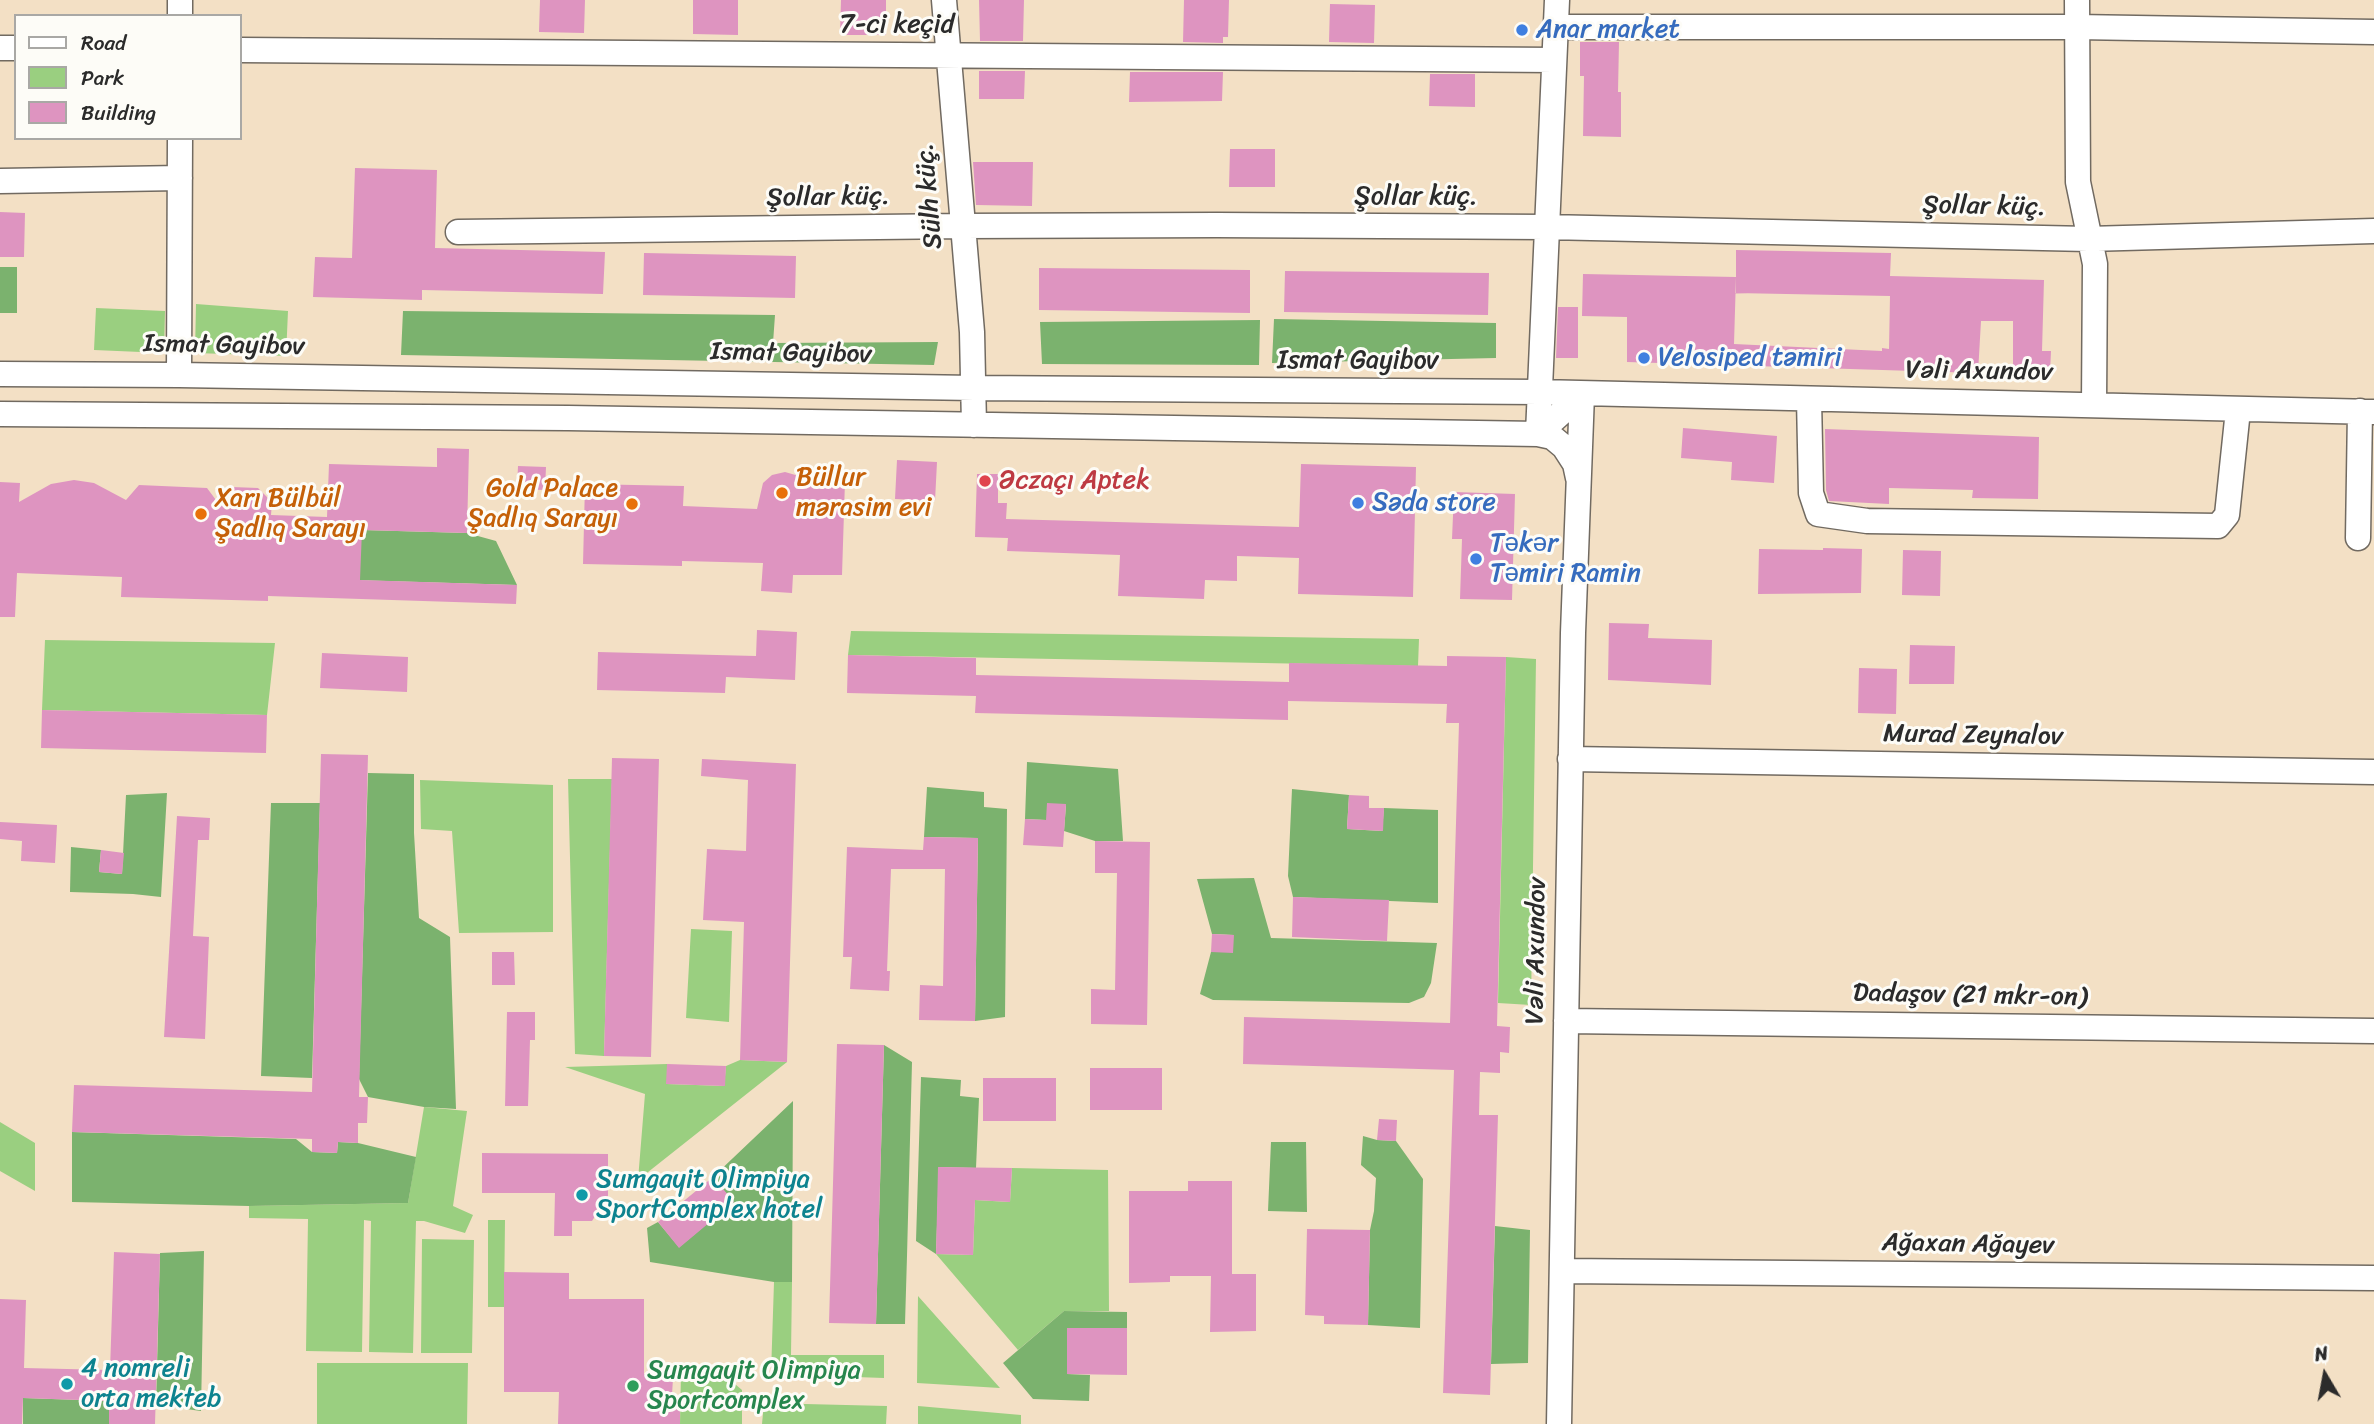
<!DOCTYPE html>
<html>
<head>
<meta charset="utf-8">
<style>
	body { margin:0 }
	#map { position:relative; width:2374px; height:1424px; overflow:hidden; background:#f3e0c5; font-family:Sriracha,sans-serif }
	canvas { display:block }
	.legend { position:absolute; left:14px; top:14px; width:228px; height:126px; box-sizing:border-box; background:#fdfcf7; border:2px solid #a9a8a5; margin:0; padding:9px 12px; list-style:none; font-size:21px; color:#2b2b2b }
	.legend li { display:flex; align-items:center; gap:14px; height:35px }
	.legend b { width:35px; border:2px solid #a9a8a5 }
	.north { position:absolute; left:2290px; top:1340px; width:70px; height:70px; -webkit-text-stroke:5px #fdfcf7; paint-order:stroke; rotate:350deg; font-size:19px; font-weight:700; line-height:28px; text-align:center; color:#2b2b2b }
	.north::after { content:''; display:block; margin:auto; width:24px; height:32px; background:#2b2b2b; clip-path:polygon(50% 0,100% 100%,50% 72%,0 100%) }
</style>
</head>
<body>
<div id="map">
<canvas width="2374" height="1424"></canvas>
<ul class="legend">
<li><b style="height:9px;background:#fff"></b>Road</li>
<li><b style="height:19px;background:#9acf80"></b>Park</li>
<li><b style="height:19px;background:#de94c0"></b>Building</li>
</ul>
<div class="north">N</div>
</div>
<script>
const ctx = document.querySelector('canvas').getContext('2d');
ctx.lineJoin = 'round';
function paint(path, color) {
  ctx.fillStyle = color;
  ctx.fill(path, 'evenodd');
}
function toPath(rows) {
  const path = new Path2D();
  for (const r of rows) {
    path.moveTo(r[0], r[1]);
    for (let i = 2; i < r.length; i += 2) path.lineTo(r[i], r[i + 1]);
  }
  return path;
}
function trace(path, color, width, dash) {
  ctx.strokeStyle = color;
  ctx.lineWidth = width;
  ctx.lineCap = dash ? 'butt' : 'round';
  ctx.setLineDash(dash || []);
  ctx.stroke(path);
}
function drawText(font, color, halo, rows, align = 'center') {
  ctx.font = font + ' Sriracha,sans-serif';
  ctx.lineWidth = 6;
  ctx.setLineDash([]);
  ctx.textBaseline = 'middle';
  ctx.strokeStyle = halo;
  ctx.fillStyle = color;
  for (const [text, x, y, turn = 0] of rows) {
    ctx.save();
    ctx.translate(x, y);
    ctx.rotate((+turn || 0) * Math.PI / 180);
    ctx.textAlign = isNaN(turn) ? turn : align;
    if (halo) ctx.strokeText(text, 0, 0);
    ctx.fillText(text, 0, 0);
    ctx.restore();
  }
}
paint(toPath([
	[196,304,288,311,286,356,195,353],
	[96,308,165,311,164,353,94,350],
	[851,631,1419,639,1418,666,848,655],
	[45,640,275,643,267,715,42,710],
	[1506,657,1536,659,1531,1005,1498,1003],
	[568,779,612,779,604,1056,575,1054],
	[420,780,553,785,553,932,459,933,452,831,421,829],
	[691,929,732,931,729,1022,686,1018],
	[740,1060,787,1062,638,1180,645,1094,565,1067,667,1064,667,1084,724,1086,726,1066],
	[424,1107,467,1111,453,1206,473,1215,465,1233,424,1221,416,1221,413,1353,369,1352,371,1221,364,1220,362,1352,306,1351,308,1219,249,1218,249,1206,408,1203],
	[0,1122,35,1143,35,1191,0,1171],
	[1012,1168,1108,1170,1109,1311,1064,1311,1018,1350,936,1254,973,1255,975,1200,1010,1202],
	[488,1220,505,1220,504,1307,488,1307],
	[422,1239,474,1240,472,1353,421,1353],
	[774,1282,792,1282,791,1355,884,1355,884,1378,771,1374],
	[918,1296,1000,1388,917,1383],
	[317,1363,468,1363,467,1424,317,1424],
	[681,1372,722,1373,742,1390,742,1424,680,1424],
	[764,1403,887,1406,886,1424,762,1424],
	[918,1406,1021,1415,1021,1424,918,1424]
]), '#9acf80');
paint(toPath([
	[0,267,17,267,17,313,0,313],
	[403,311,775,315,773,343,938,342,934,365,401,355],
	[1274,319,1496,323,1496,358,1272,363],
	[1260,320,1259,365,1042,364,1040,322],
	[362,530,467,533,496,541,517,585,288,578],
	[1027,762,1118,769,1123,841,1095,841,1064,831,1066,805,1046,820,1025,819],
	[368,773,414,774,414,833,419,918,450,937,456,1109,424,1107,368,1097,359,1079],
	[927,787,984,792,984,807,1007,809,1005,1017,975,1021,978,838,924,837],
	[1292,789,1349,795,1347,829,1382,831,1384,808,1438,810,1438,903,1293,897,1288,876],
	[167,793,161,897,133,894,70,892,71,847,101,850,99,872,122,874,126,795],
	[271,803,320,803,312,1078,261,1076],
	[1254,878,1271,938,1437,943,1431,983,1424,997,1409,1003,1213,1000,1200,994,1211,952,1234,935,1212,934,1197,879],
	[884,1045,912,1062,907,1256,905,1324,876,1324],
	[921,1077,961,1080,960,1096,979,1098,976,1168,939,1167,936,1254,916,1241],
	[793,1101,792,1282,774,1282,650,1262,647,1228,658,1222,679,1247,733,1202,713,1177],
	[72,1132,296,1139,312,1152,337,1153,338,1142,358,1143,416,1157,408,1203,249,1206,72,1202],
	[1363,1136,1377,1140,1396,1141,1423,1179,1420,1328,1368,1325,1370,1230,1374,1211,1376,1178,1361,1165],
	[1271,1142,1306,1142,1307,1212,1268,1211],
	[1495,1226,1530,1230,1528,1363,1491,1364],
	[204,1251,201,1411,156,1405,160,1253],
	[1064,1311,1127,1312,1127,1328,1067,1328,1067,1374,1090,1375,1089,1401,1033,1399,1003,1363],
	[23,1398,109,1401,109,1424,23,1424]
]), '#7bb26e');
paint(toPath([
	[540,0,585,0,584,33,539,32],
	[693,0,738,0,738,35,693,34],
	[841,0,886,0,886,35,840,35],
	[979,0,1024,0,1023,41,980,41],
	[1184,0,1229,0,1228,37,1223,37,1223,43,1183,42],
	[1330,4,1375,5,1374,43,1329,42],
	[1580,42,1619,42,1618,92,1621,92,1621,137,1583,136,1584,76,1580,76],
	[979,71,1025,71,1024,99,979,99],
	[1130,72,1223,72,1222,101,1129,102],
	[1430,74,1475,74,1475,107,1429,106],
	[1230,149,1275,149,1275,187,1229,187],
	[973,162,1033,162,1032,206,976,205],
	[355,168,437,170,435,248,605,252,603,294,422,290,422,300,313,297,315,257,352,258],
	[0,212,25,213,24,257,0,257],
	[1736,250,1891,253,1890,276,2044,280,2042,351,2051,351,2050,373,2013,373,2013,321,1981,321,1978,373,1627,362,1627,317,1582,316,1583,274,1736,277],
	[1736,277,1735,293,1890,296,1889,349,1882,348,1882,351,1734,344],
	[644,253,796,256,795,298,643,295],
	[1039,268,1250,270,1250,313,1039,310],
	[1285,271,1489,273,1488,315,1284,312],
	[1558,307,1578,307,1578,358,1556,358],
	[1683,428,1777,436,1774,483,1731,480,1732,462,1681,458],
	[1825,429,2039,437,2038,499,1972,498,1973,490,1889,488,1889,504,1829,501,1826,490],
	[437,448,469,449,467,533,362,530,360,580,517,585,516,604,268,596,268,601,121,597,122,577,17,573,15,617,0,617,0,482,20,483,19,502,51,484,74,480,94,483,126,500,139,485,207,488,216,500,232,487,258,488,272,502,271,515,327,517,329,464,437,467],
	[897,460,937,462,935,501,895,499],
	[1301,464,1416,467,1413,597,1298,594,1299,558,1237,556,1237,581,1205,580,1204,599,1118,596,1120,555,1007,551,1008,538,975,537,977,474,998,474,998,503,1007,503,1006,519,1299,527],
	[518,466,546,467,545,490,517,489],
	[785,472,799,476,803,481,845,481,842,575,793,575,792,593,761,591,763,563,682,561,682,566,583,564,585,484,684,486,683,506,757,509,763,483,772,475],
	[1454,492,1515,494,1512,600,1460,599,1462,539,1452,539],
	[1823,548,1862,549,1861,593,1758,594,1759,549,1823,550],
	[1903,550,1941,551,1940,596,1902,595],
	[1609,623,1649,624,1648,638,1712,640,1711,685,1608,680],
	[757,630,797,632,795,680,726,677,725,693,597,690,598,652,756,656],
	[1910,645,1955,646,1954,684,1909,684],
	[322,653,408,657,407,692,320,688],
	[848,655,976,658,976,675,1289,682,1289,663,1447,666,1447,656,1506,657,1497,1026,1510,1027,1509,1053,1500,1052,1500,1073,1480,1072,1479,1115,1498,1115,1490,1395,1443,1393,1454,1070,1243,1064,1244,1017,1450,1023,1459,723,1446,723,1447,704,1288,701,1288,720,975,713,976,696,847,693],
	[1859,668,1897,669,1896,714,1858,713],
	[42,710,267,715,266,753,41,748],
	[321,754,368,755,359,1097,368,1097,367,1123,358,1123,358,1143,338,1142,337,1153,312,1152,312,1139,72,1132,74,1085,312,1092],
	[612,758,659,759,651,1057,604,1056],
	[702,759,796,764,787,1062,740,1060,744,922,703,920,707,849,746,851,748,780,701,776],
	[1349,795,1369,796,1369,808,1384,808,1383,831,1347,829],
	[1047,803,1066,804,1063,847,1023,845,1025,819,1046,820],
	[177,816,210,818,209,840,198,840,193,936,209,937,205,1039,164,1037],
	[0,822,57,825,55,863,21,861,22,841,0,839],
	[924,837,978,838,975,1021,919,1020,920,985,943,986,945,869,891,869,887,971,890,971,889,991,850,989,852,957,843,957,847,847,923,850],
	[1095,841,1150,842,1147,1025,1091,1024,1091,989,1115,990,1117,873,1095,873],
	[101,850,124,853,122,874,99,872],
	[1293,897,1389,900,1387,941,1292,937],
	[1212,934,1234,935,1233,953,1211,952],
	[492,952,514,952,515,985,492,985],
	[507,1012,535,1012,535,1040,530,1040,528,1106,505,1106],
	[837,1044,884,1045,876,1324,829,1323],
	[667,1064,726,1066,725,1086,666,1084],
	[1090,1068,1162,1068,1162,1110,1090,1110],
	[983,1078,1056,1078,1056,1121,983,1121],
	[1379,1119,1397,1120,1396,1141,1377,1140],
	[482,1153,608,1154,608,1196,592,1221,572,1221,572,1236,554,1236,555,1193,482,1193],
	[938,1167,1012,1168,1010,1202,975,1200,973,1255,936,1254],
	[713,1177,734,1202,679,1248,658,1222],
	[1188,1181,1232,1181,1232,1274,1256,1274,1256,1331,1210,1332,1211,1276,1170,1276,1170,1282,1129,1283,1129,1191,1188,1191],
	[1307,1229,1370,1230,1368,1325,1324,1324,1324,1316,1305,1315],
	[114,1252,160,1254,155,1424,109,1424,109,1401,23,1398,22,1424,0,1424,0,1299,26,1300,24,1368,110,1370],
	[504,1272,569,1273,569,1299,644,1299,644,1374,673,1378,672,1395,680,1395,680,1424,558,1424,559,1392,504,1392],
	[1067,1328,1127,1328,1127,1375,1067,1374]
]), '#de94c0');
const minor = toPath([
	[180,0,180,16],
	[944,0,972,332,974,425],
	[2077,0,2078,182,2095,264,2094,404],
	[1556,27,2077,27,2374,32],
	[0,48,16,48],
	[240,50,1554,60],
	[0,181,180,178],
	[458,232,962,226,1217,225,1546,227,2088,239,2374,231],
	[0,374,179,375,974,388,1539,392,2374,412],
	[179,375,180,138],
	[1809,399,1811,493,1818,514,1867,521,2218,526,2227,515,2238,410],
	[0,414,568,418,1538,434,1552,437,1564,447,1575,464,1578,478],
	[1538,434,1557,0],
	[1538,434,1582,394],
	[2358,538,2360,411],
	[1570,759,2374,772],
	[1566,1021,2374,1031],
	[1562,1271,2374,1278],
	[1559,1424,1573,633,1582,394]
]);
trace(minor, '#716a61', 27);
trace(minor, '#fff', 24);
for (const [x, y, r, color] of [
	[1522,30,7,"#3f7fe0"],
	[1644,358,7,"#3f7fe0"],
	[985,481,7,"#e0444e"],
	[782,493,7,"#e8710a"],
	[1358,503,7,"#3f7fe0"],
	[632,504,7,"#e8710a"],
	[201,514,7,"#e8710a"],
	[1476,559,7,"#3f7fe0"],
	[582,1195,7,"#0f9aa8"],
	[67,1384,7,"#0f9aa8"],
	[633,1386,7,"#2e9e5b"]
]) {
  const dot = new Path2D();
  dot.arc(x, y, r, 0, 2 * Math.PI);
  ctx.fillStyle = color;
  ctx.fill(dot);
  trace(dot, '#fdfcf7', 2.5);
}
drawText('26px', '#2b2b2b', '#fdfcf7', [
	["7-ci keçid",897,25],
	["Sülh küç.",930,196,-95],
	["Şollar küç.",1416,197],
	["Şollar küç.",828,198,-1],
	["Şollar küç.",1984,207,1],
	["Ismat Gayibov",224,346,1],
	["Ismat Gayibov",791,354,1],
	["Ismat Gayibov",1358,361],
	["Vəli Axundov",1979,372,1],
	["Murad Zeynalov",1973,736,1],
	["Vəli Axundov",1537,951,-89],
	["Dadaşov (21 mkr-on)",1970,996,1],
	["Ağaxan Ağayev",1968,1245,1]
]);
drawText('26px', '#366cbe', '#fdfcf7', [
	["Anar market",1536,30],
	["Velosiped təmiri",1658,358],
	["Səda store",1372,503],
	["Tәkәr",1490,544],
	["Tәmiri Ramin",1490,574]
], 'left');
drawText('26px', '#c56008', '#fdfcf7', [
	["Büllur",796,478],
	["mərasim evi",796,508],
	["Gold Palace",618,489,"right"],
	["Şadlıq Sarayı",618,519,"right"],
	["Xarı Bülbül",215,499],
	["Şadlıq Sarayı",215,529]
], 'left');
drawText('26px', '#be3a42', '#fdfcf7', [
	["Əczaçı Aptek",999,481]
], 'left');
drawText('26px', '#0d838f', '#fdfcf7', [
	["Sumgayit Olimpiya",596,1180],
	["SportComplex hotel",596,1210],
	["4 nomreli",81,1369],
	["orta mekteb",81,1399]
], 'left');
drawText('26px', '#27864d', '#fdfcf7', [
	["Sumgayit Olimpiya",647,1371],
	["Sportcomplex",647,1401]
], 'left');
</script>
</body>
</html>
